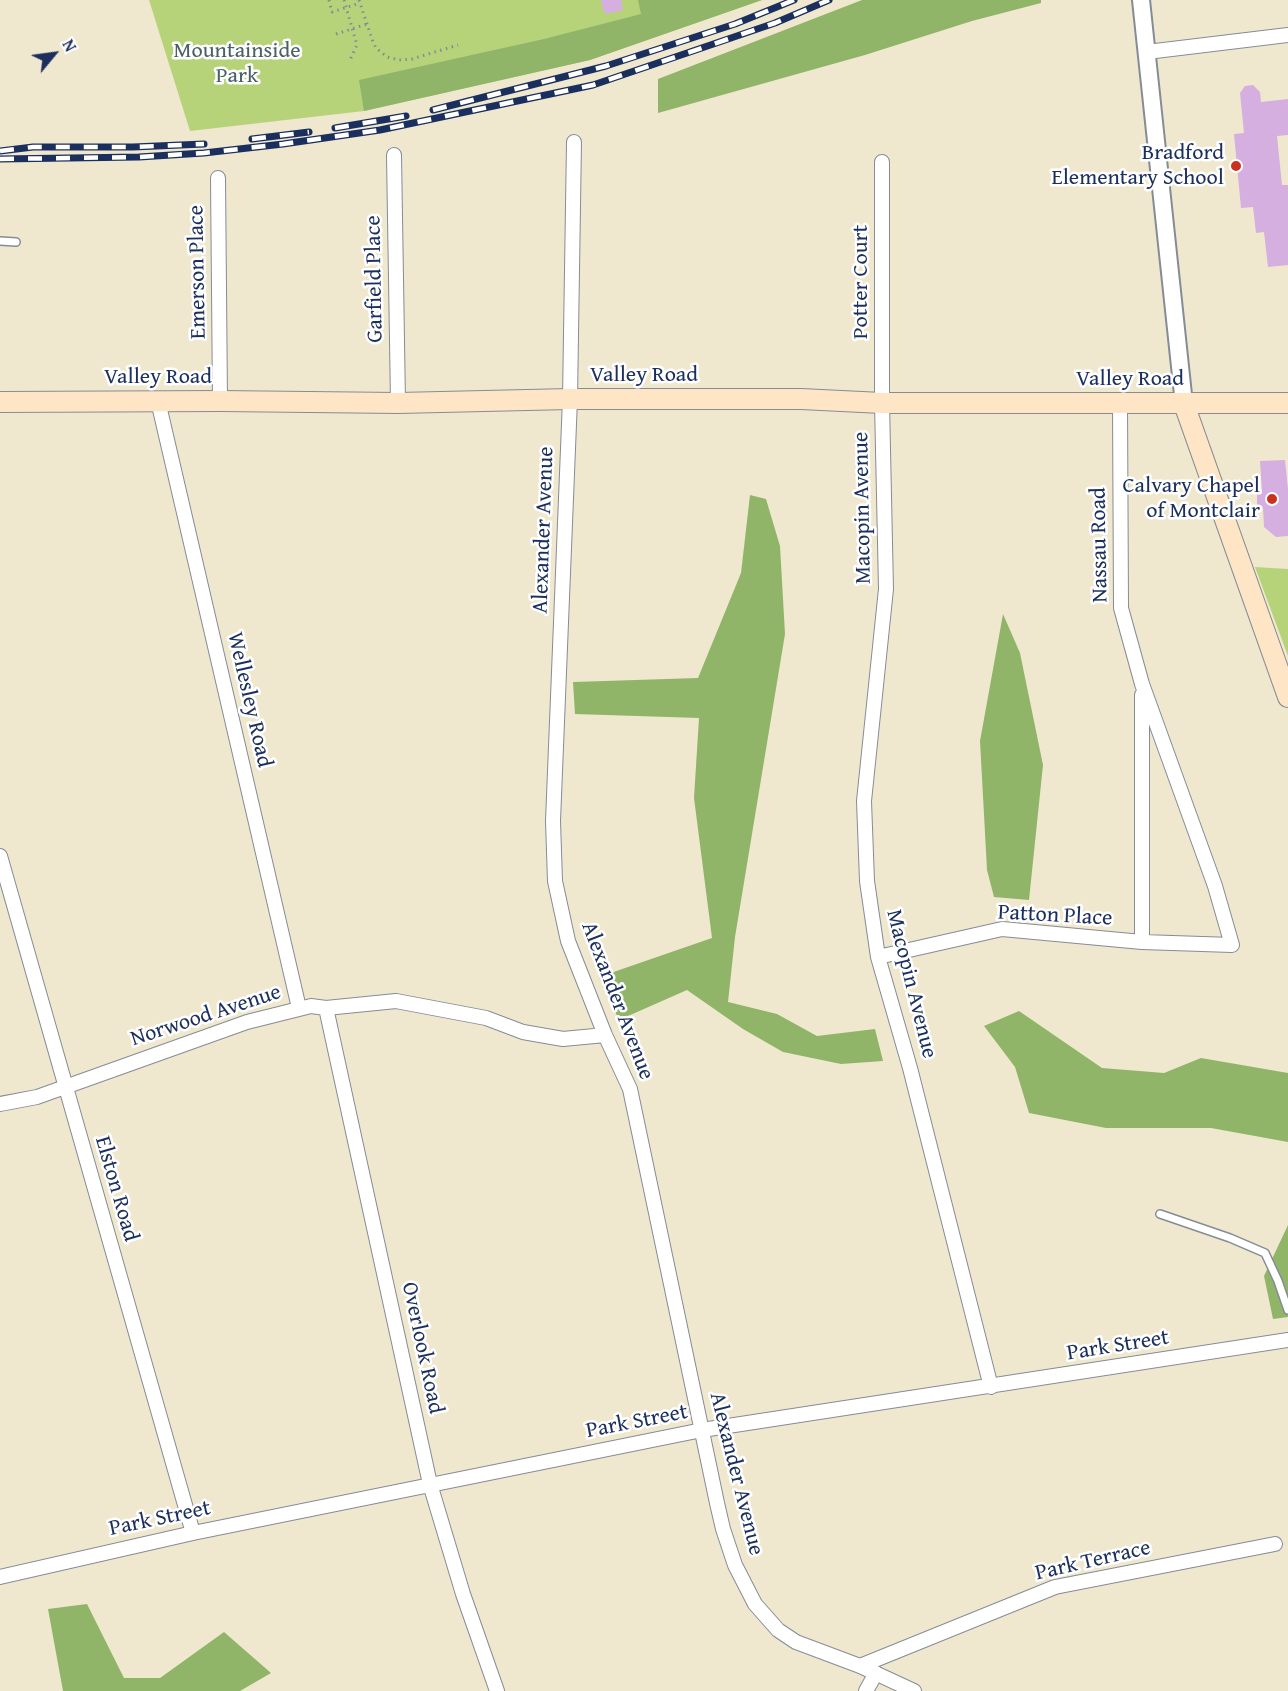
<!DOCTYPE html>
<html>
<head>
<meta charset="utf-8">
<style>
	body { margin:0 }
	#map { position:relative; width:1288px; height:1691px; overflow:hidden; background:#efe8cf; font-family:"Gentium Book Plus",serif }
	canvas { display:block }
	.north { position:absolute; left:24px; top:24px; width:60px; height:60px; -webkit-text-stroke:4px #fff; paint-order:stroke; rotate:61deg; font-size:16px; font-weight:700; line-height:24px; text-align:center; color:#1b2f5e }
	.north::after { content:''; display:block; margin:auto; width:21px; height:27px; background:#1b2f5e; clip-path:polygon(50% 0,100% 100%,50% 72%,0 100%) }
</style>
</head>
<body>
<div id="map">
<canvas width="1288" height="1691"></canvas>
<div class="north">N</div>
</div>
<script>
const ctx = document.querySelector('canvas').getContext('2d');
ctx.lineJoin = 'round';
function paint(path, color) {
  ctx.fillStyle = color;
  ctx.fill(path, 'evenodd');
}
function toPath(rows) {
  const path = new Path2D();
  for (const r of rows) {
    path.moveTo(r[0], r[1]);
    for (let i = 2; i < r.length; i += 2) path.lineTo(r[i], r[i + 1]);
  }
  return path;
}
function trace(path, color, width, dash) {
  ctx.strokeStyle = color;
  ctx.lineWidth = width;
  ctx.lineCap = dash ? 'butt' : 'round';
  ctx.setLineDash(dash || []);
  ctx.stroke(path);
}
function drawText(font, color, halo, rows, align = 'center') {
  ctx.font = font + ' "Gentium Book Plus",serif';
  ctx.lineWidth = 5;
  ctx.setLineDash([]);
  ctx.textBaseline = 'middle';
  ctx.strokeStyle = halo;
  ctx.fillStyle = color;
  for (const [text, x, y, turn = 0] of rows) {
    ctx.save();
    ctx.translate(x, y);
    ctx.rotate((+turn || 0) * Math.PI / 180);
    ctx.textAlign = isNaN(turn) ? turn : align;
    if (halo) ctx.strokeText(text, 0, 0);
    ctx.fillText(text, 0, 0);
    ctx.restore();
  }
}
paint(toPath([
	[149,0,762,0,590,60,364,111,190,131],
	[1255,567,1288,569,1288,656]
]), '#b6d379');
paint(toPath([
	[638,0,762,0,590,60,364,111,359,80,544,39,641,14],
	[862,0,1041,0,1041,3,972,21,865,55,658,113,658,79],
	[750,495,766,499,780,546,785,634,735,937,728,1002,777,1014,817,1036,875,1029,883,1061,841,1064,783,1052,743,1029,687,990,619,1020,599,977,712,938,694,798,699,718,575,714,573,682,698,678,741,573],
	[1003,614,1020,653,1043,765,1029,900,994,897,987,870,980,741],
	[1019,1011,1102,1068,1164,1073,1201,1058,1288,1073,1288,1142,1211,1128,1106,1128,1029,1113,1015,1067,984,1026],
	[1288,1225,1288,1317,1273,1319,1264,1276],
	[87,1604,124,1678,160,1678,224,1632,271,1673,240,1691,63,1691,48,1609]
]), '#90b569');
paint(toPath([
	[601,0,621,0,623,10,605,14],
	[1253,85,1260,92,1261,102,1288,99,1288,135,1277,136,1282,185,1288,185,1288,265,1268,267,1264,232,1256,233,1253,207,1241,208,1234,134,1244,133,1240,93,1245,86],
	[1285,460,1288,489,1288,536,1276,537,1264,527,1263,507,1257,507,1257,492,1262,492,1260,461]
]), '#d4afe0');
const service = toPath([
	[0,241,16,242],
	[1160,1214,1230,1238,1265,1253,1278,1281,1288,1310]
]);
const minor = toPath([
	[1147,52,1288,35],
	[574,142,570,399,553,821,555,881,568,941,605,1035,630,1089,717,1503,723,1529,735,1565,755,1604,778,1630,796,1642,860,1666,914,1691],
	[394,155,398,403],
	[882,162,882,403,886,589,864,801,867,881,878,957,910,1068,991,1387],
	[218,178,220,401],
	[158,401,299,1008],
	[0,856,193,1533],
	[1142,942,1142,695],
	[878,957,1002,929,1142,942,1232,945,1215,886,1142,684,1121,608,1120,403],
	[326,1008,430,1484,463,1594,497,1691],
	[0,1104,37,1097,247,1022,311,1006,326,1008,396,1001,486,1018,523,1032,563,1039,605,1035],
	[0,1577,193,1533,702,1430,1288,1340],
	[860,1666,1055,1587,1275,1544],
	[866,1691,876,1673]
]);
const tertiary = toPath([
	[1141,0,1184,404]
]);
const secondary = toPath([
	[0,402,220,401,398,403,570,399,801,399,882,403,1288,403],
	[1184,404,1288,697]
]);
trace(service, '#858c96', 10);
trace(minor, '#858c96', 16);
trace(tertiary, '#858c96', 20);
trace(secondary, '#858c96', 22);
trace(toPath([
	[329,0,332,12,360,3],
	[344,0,357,45,349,62],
	[359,0,373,42,376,48,387,57,399,60,412,59,458,45],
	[336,34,367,24]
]), '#858c96', 3, [1.5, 4.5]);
trace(service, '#fff', 7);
trace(minor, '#fff', 14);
trace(tertiary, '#fff', 16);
trace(secondary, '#fde5c5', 20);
const rail = toPath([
	[433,110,606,66,735,24,794,0],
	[335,128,406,116],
	[252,139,309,132],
	[0,151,33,147,133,147,204,144],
	[0,159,139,157,204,153,283,144,380,130,593,85,775,23,829,0]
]);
trace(rail, '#1b2f5e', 7);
trace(rail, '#fff', 4.5, [14]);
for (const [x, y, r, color] of [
	[1236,166,6,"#c8321e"],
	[1272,499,6,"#c8321e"]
]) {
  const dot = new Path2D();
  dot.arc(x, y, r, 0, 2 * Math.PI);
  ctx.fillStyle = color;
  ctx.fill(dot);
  trace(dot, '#fff', 2);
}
drawText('22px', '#4a6066', '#fff', [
	["Mountainside",237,51],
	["Park",237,76]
]);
drawText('22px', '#1b2f5e', '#fff', [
	["Bradford",1224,153],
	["Elementary School",1224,178],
	["Calvary Chapel",1260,486],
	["of Montclair",1260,511]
], 'right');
drawText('22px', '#1b2f5e', '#fff', [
	["Emerson Place",198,272,-91],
	["Garfield Place",375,279,-91],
	["Potter Court",861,282,-90],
	["Valley Road",644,375],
	["Valley Road",158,377],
	["Valley Road",1130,379],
	["Macopin Avenue",863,508,-91],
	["Alexander Avenue",544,530,-88],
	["Nassau Road",1100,545,-91],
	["Wellesley Road",249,700,77],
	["Patton Place",1055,916,3],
	["Macopin Avenue",911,984,76],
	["Alexander Avenue",617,1001,69],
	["Norwood Avenue",206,1016,-18],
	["Elston Road",116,1189,74],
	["Park Street",1118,1346,-9],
	["Overlook Road",422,1348,78],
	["Park Street",637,1422,-11],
	["Alexander Avenue",736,1474,76],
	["Park Street",160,1519,-12],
	["Park Terrace",1093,1561,-13]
]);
</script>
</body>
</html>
